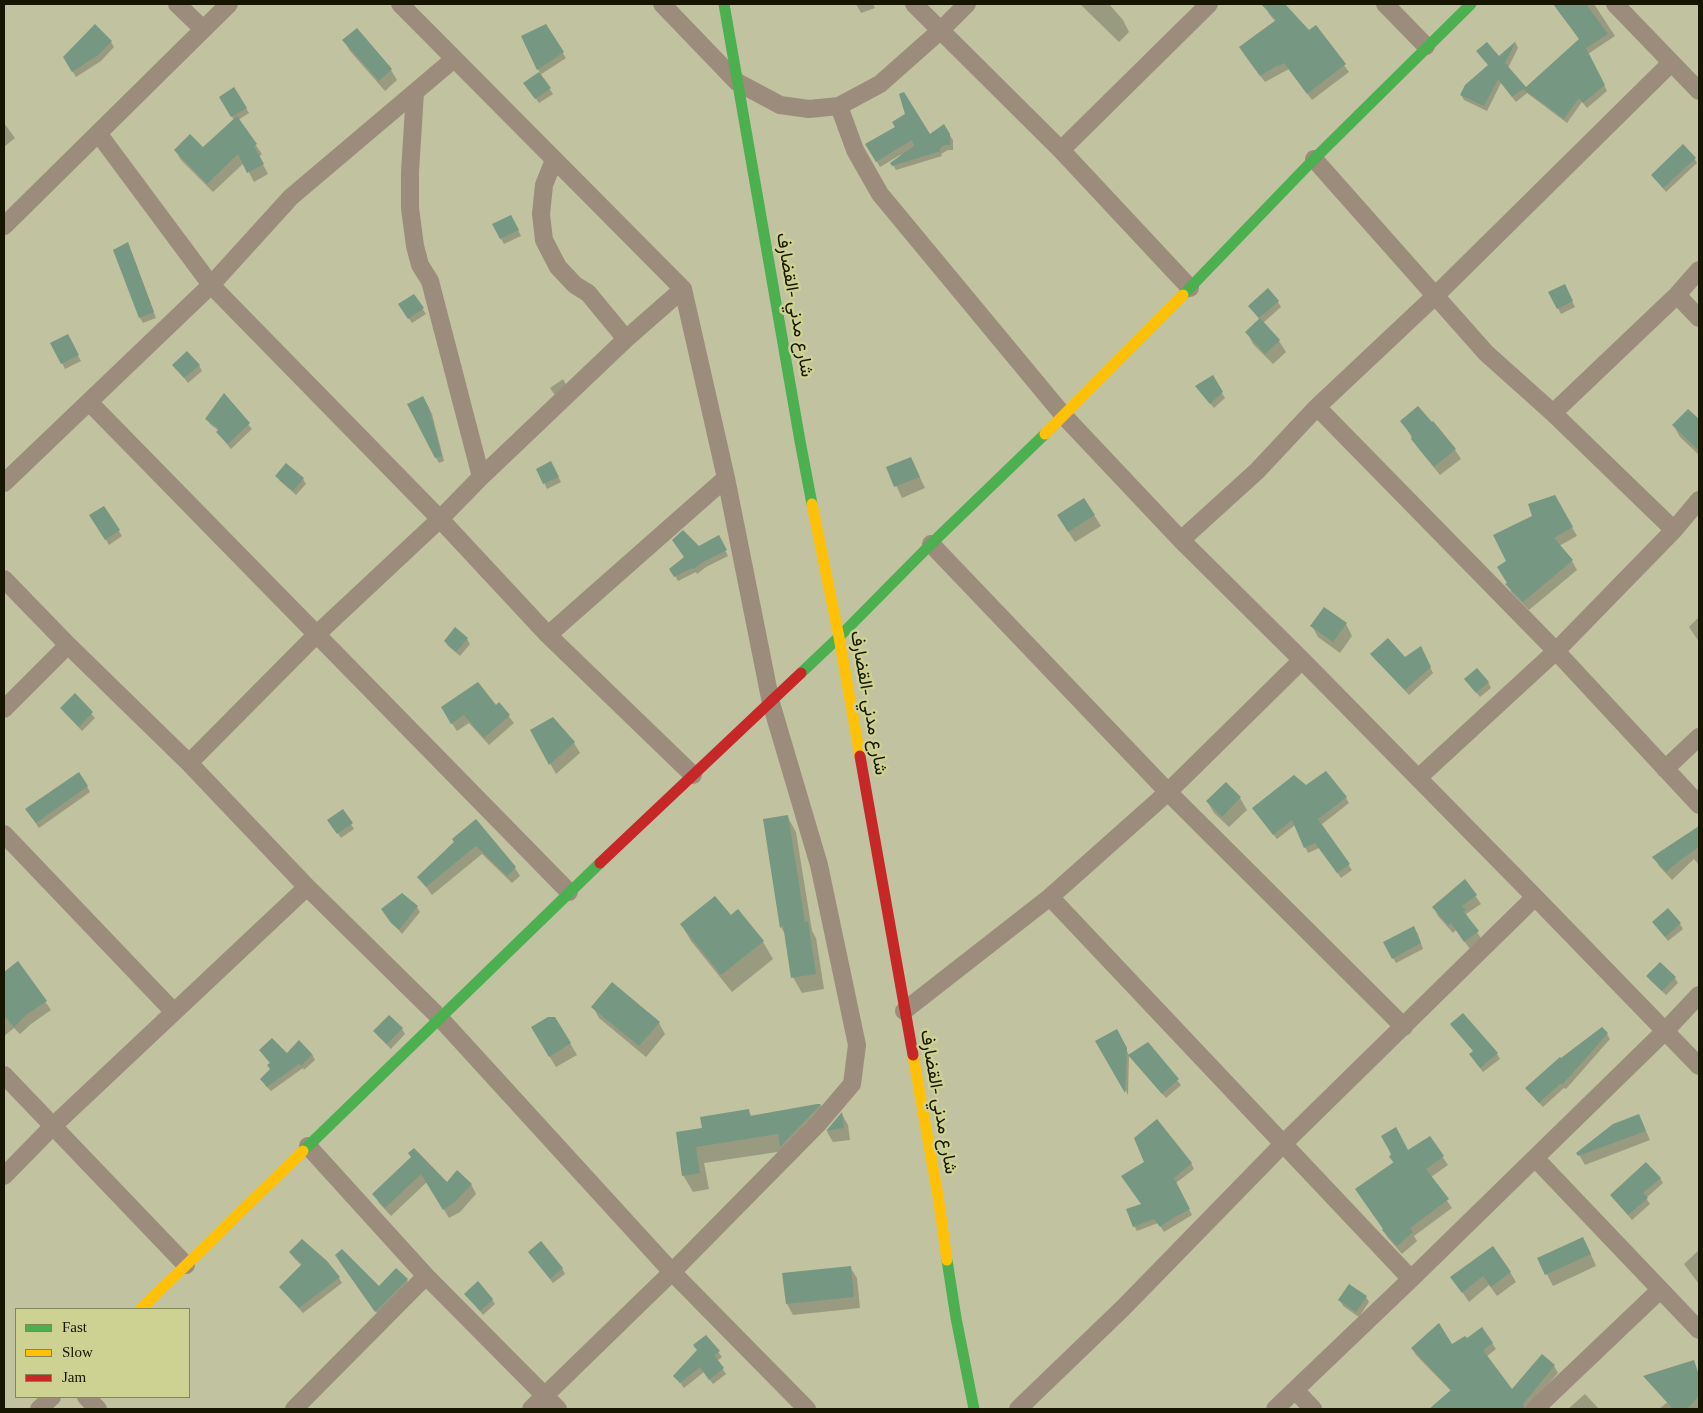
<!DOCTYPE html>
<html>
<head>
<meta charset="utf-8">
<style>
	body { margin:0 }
	#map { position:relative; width:1703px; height:1413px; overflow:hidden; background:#c0c2a0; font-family:"Times New Roman",serif }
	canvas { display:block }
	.frame { position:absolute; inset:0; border:5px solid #151500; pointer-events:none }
	.legend { position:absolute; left:15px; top:1308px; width:175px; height:90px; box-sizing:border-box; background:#cdd191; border:1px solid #838657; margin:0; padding:6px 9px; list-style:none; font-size:15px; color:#151500 }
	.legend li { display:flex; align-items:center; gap:10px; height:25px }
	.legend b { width:25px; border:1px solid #838657 }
</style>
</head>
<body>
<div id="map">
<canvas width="1703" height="1413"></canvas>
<div class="frame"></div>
<ul class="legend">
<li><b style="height:6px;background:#4caf50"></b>Fast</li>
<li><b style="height:6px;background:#ffc107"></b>Slow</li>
<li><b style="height:6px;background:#c62828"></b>Jam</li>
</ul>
</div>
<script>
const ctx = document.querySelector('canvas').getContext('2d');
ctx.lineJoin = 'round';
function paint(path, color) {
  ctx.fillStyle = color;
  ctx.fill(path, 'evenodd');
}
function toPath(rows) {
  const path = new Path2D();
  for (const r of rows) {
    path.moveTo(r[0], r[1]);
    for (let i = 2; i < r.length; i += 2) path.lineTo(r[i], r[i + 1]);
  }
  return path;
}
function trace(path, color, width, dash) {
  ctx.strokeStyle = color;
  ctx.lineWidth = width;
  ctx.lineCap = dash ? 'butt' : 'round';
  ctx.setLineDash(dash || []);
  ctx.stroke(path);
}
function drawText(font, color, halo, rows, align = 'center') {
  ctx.font = font + ' "Times New Roman",Vazirmatn,serif';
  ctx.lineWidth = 5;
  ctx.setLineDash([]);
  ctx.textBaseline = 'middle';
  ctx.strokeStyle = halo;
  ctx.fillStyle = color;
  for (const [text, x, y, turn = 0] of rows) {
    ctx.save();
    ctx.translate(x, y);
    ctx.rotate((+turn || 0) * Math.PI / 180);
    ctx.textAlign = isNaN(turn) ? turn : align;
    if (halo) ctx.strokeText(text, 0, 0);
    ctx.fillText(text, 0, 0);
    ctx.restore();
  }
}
paint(toPath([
	[856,4,873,4,875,8,861,13],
	[1080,4,1109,4,1123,20,1129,32,1119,42],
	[1265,4,1284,4,1308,31,1316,27,1349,72,1312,100,1289,69,1265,82,1244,54,1276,22,1269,14],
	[1559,4,1594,4,1615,36,1588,54,1607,91,1587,108,1582,102,1567,123,1527,93,1516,102,1501,83,1487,111,1464,100,1461,95,1489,66,1481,56,1499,58,1516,43,1518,48,1508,68,1526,88,1580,40,1556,6],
	[545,26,566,58,540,75,553,94,539,103,525,83,540,73,538,69],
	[357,30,391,70,397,80,385,91,350,51,344,41],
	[111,42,114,47,101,61,76,77,64,57],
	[220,97,246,108,249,113,238,120,262,154,259,157,268,174,254,182,244,163,213,192,181,160,175,150,203,149,234,120],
	[4,123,15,138,4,147],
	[949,134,953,140,953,150,948,150,941,154,942,156,896,170,892,163,901,156,900,155,880,167,867,145],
	[1694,158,1697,163,1666,192,1652,175],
	[514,221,521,236,504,244,501,239],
	[130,249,156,318,143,323,140,318],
	[1567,291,1575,307,1561,314,1550,293],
	[414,296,426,314,412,323,403,310],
	[1278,302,1281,307,1263,323,1279,341,1286,352,1273,364,1253,344,1247,332,1260,320,1249,306],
	[67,336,81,361,65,369,52,343],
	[174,365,199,365,202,371,188,383],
	[1212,377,1225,398,1214,408,1196,387],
	[563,379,568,388,557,398,550,388],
	[224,395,252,429,231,449,221,437,218,432,219,431,210,424,207,419],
	[423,397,432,414,444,461,439,463,436,458],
	[1688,410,1699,420,1699,455,1680,437,1674,426],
	[1402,421,1433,422,1455,450,1461,459,1440,475,1418,448],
	[911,459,925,488,902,498,888,468],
	[554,468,561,482,547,489,538,469],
	[276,476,303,479,306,484,296,495,280,481],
	[1554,496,1577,536,1559,546,1572,561,1577,570,1529,610,1512,593,1507,584,1508,562,1534,516],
	[104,507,122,536,109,545,91,515],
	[1094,515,1101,526,1075,542,1065,527],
	[721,542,728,556,706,567,697,574,696,572,678,581,671,569,698,548],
	[1699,617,1699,642,1689,627],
	[1346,624,1352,636,1340,653,1318,637,1312,626],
	[455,629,467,639,470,644,460,656,448,646,445,641],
	[1420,648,1433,673,1409,695,1375,659,1372,654,1405,658],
	[1488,682,1491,688,1480,697,1469,684],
	[75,695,95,718,82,731,65,713,62,708],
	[499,704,514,723,489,745,469,723,457,731,447,716,496,706],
	[532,731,574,743,580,753,556,774],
	[1226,784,1240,798,1247,810,1229,827,1214,813,1207,801],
	[87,786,90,792,39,828,30,815],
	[1306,787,1346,798,1349,803,1321,825,1352,870,1341,878,1319,848,1308,853,1295,825,1277,839,1253,809],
	[787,816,796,832,812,931,816,938,824,989,802,993,793,977,786,936,781,927,765,820],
	[475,821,515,868,520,876,512,883,482,854,432,895,419,877],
	[351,824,354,829,341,838,332,825],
	[1699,827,1699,865,1694,859,1672,880,1659,866,1654,857],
	[1465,881,1481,904,1466,914,1482,940,1470,949,1456,930,1453,933,1438,916,1434,908],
	[402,894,417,907,420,912,402,934,386,915],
	[730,917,763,942,773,959,732,992,691,941,681,924],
	[1680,924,1683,929,1668,941,1657,927],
	[1417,932,1423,949,1396,963,1385,943],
	[18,963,51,1010,31,1024,20,1034,14,1028,4,1036,4,973],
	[1648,976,1675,978,1678,983,1666,995,1651,981],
	[593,1007,659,1023,665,1034,646,1057,599,1018],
	[555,1018,577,1055,556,1067,539,1039],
	[1451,1024,1497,1054,1500,1059,1483,1072,1474,1060,1474,1052],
	[402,1029,405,1034,391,1049,378,1036,374,1031],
	[1116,1031,1129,1055,1128,1095,1097,1042],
	[1607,1034,1610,1039,1566,1089,1564,1088,1543,1107,1530,1093],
	[1148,1044,1181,1085,1166,1098,1133,1060],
	[260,1050,286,1055,312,1054,315,1060,304,1070,303,1068,271,1091,265,1085,272,1070,271,1064],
	[821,1105,830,1121,784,1151,704,1163,709,1189,693,1192,683,1175,703,1130,748,1110,752,1117],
	[842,1114,848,1125,850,1140,833,1142,827,1132],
	[1639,1115,1650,1140,1585,1165,1578,1153],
	[1430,1138,1448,1165,1431,1177,1452,1208,1414,1236,1417,1241,1402,1254,1388,1238,1383,1230,1394,1164,1390,1157,1393,1154,1408,1152],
	[412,1158,447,1184,471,1184,476,1194,460,1212,449,1218,427,1182,391,1216,379,1203,374,1194],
	[1191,1163,1194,1169,1176,1183,1192,1215,1164,1232,1158,1223,1137,1231,1134,1226,1142,1205],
	[1660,1178,1663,1183,1646,1198,1650,1204,1632,1220,1611,1195],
	[1589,1250,1596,1266,1553,1286,1539,1259],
	[1699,1250,1699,1284,1684,1264],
	[529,1252,562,1268,565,1274,553,1283],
	[290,1253,339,1278,342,1283,303,1313,280,1287,302,1266,294,1258],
	[339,1261,379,1288,407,1280,410,1285,379,1316],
	[850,1267,857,1278,860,1308,793,1315,787,1304,784,1274],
	[1510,1272,1516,1282,1497,1296,1489,1285,1469,1302,1452,1277],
	[466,1294,492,1299,495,1304,483,1315],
	[1366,1297,1369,1302,1359,1317,1343,1306,1340,1300],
	[706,1336,722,1357,717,1361,726,1374,713,1384,704,1372,684,1388,675,1376,698,1350],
	[1466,1340,1492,1343,1496,1349,1486,1357,1512,1391,1542,1355,1554,1366,1558,1373,1527,1409,1447,1409,1445,1406,1451,1391,1416,1355,1412,1348,1451,1346],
	[1699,1377,1699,1409,1659,1409],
	[1585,1394,1599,1409,1568,1409]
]), '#0003');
paint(toPath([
	[1261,4,1285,4,1309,30,1316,25,1346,64,1307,94,1284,63,1280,66,1278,65,1260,76,1239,47,1276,20],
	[1553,4,1586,4,1608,34,1586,48,1605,85,1583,103,1579,98,1564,119,1523,89,1526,87,1512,97,1498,79,1484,106,1460,95,1465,85,1488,65,1476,51,1487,42,1499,56,1516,41,1505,63,1526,87,1579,39],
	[95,24,112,41,98,55,72,72,63,57],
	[546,24,564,52,537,70,521,36],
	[357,28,392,69,379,81,342,40],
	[539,72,551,88,535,99,523,83],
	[234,87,247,108,231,117,219,97],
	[904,92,930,134,944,124,950,134,950,145,945,145,939,149,941,151,892,166,890,163,914,146,912,140,876,162,865,144,895,127,892,122,905,114,899,94],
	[237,116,257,144,254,146,264,164,247,173,238,154,207,184,174,150,190,134,203,147],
	[1683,144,1696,158,1663,188,1651,175],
	[511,215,519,230,500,239,492,224],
	[128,242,154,312,139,318,113,250],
	[1565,284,1573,301,1557,309,1548,292],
	[1268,288,1279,301,1259,318,1248,306],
	[414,294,424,308,408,319,398,304],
	[1260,318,1280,340,1265,354,1245,332],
	[68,334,79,355,61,364,50,343],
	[187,351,200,365,184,378,172,365],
	[1213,375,1223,392,1210,404,1195,386],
	[224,393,250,423,228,444,216,432,219,429,205,419],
	[423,396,429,408,442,456,435,458,407,404],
	[1418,406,1432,422,1433,421,1456,449,1434,467,1411,439,1412,436,1400,421],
	[1688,409,1699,419,1699,451,1672,425],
	[911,457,920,477,894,487,886,467],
	[551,461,559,477,543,484,536,469],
	[286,463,304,478,293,491,275,476],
	[1555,495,1573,527,1554,538,1573,560,1523,602,1505,584,1507,583,1497,567,1506,561,1493,535,1532,516,1528,504],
	[1084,498,1095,515,1068,532,1057,515],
	[104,506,120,530,105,540,89,515],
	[683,530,699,546,719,535,727,550,703,562,694,569,692,568,674,577,669,569,684,557,672,540],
	[1324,607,1347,623,1333,642,1310,626],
	[455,627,468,638,456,652,444,641],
	[1388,638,1405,657,1421,646,1431,667,1405,690,1370,654],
	[1477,668,1489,682,1476,693,1464,679],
	[478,682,496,705,499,702,510,715,484,738,464,715,451,724,441,707],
	[75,693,93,712,79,727,60,708],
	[553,717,575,742,549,765,530,730],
	[1326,771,1347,797,1318,819,1350,864,1337,873,1315,843,1304,848,1292,820,1273,835,1252,808,1294,775,1306,785],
	[79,772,88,786,36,823,25,809],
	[1226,782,1241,797,1222,817,1206,801],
	[343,809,353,823,337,834,327,820],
	[788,815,805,922,808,921,816,974,791,978,783,925,780,928,763,819],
	[476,819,516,867,507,876,476,846,426,887,417,877,454,842,452,839],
	[1699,826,1699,847,1679,861,1666,872,1652,857],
	[1465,879,1477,895,1462,906,1466,910,1464,912,1479,931,1464,942,1451,923,1448,925,1432,907],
	[402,893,418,906,399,930,391,923,381,909],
	[715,896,731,915,738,909,764,941,721,975,680,924],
	[1668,908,1681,923,1665,937,1652,922],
	[1414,926,1421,943,1392,959,1383,942],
	[18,961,47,1001,26,1015,14,1027,4,1016,4,972],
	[1660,962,1676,977,1662,991,1646,976],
	[612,982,660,1022,639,1046,591,1007],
	[1463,1013,1498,1053,1480,1068,1469,1054,1473,1051,1450,1024],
	[389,1015,403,1028,387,1044,373,1031],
	[548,1017,555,1017,571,1043,549,1057,531,1027],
	[1602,1027,1608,1033,1562,1085,1561,1083,1539,1103,1525,1088,1560,1057,1561,1058],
	[1117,1029,1127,1048,1125,1093,1095,1041],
	[272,1038,287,1053,299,1040,312,1054,301,1066,299,1064,267,1087,260,1079,270,1069,267,1065,270,1063,259,1050],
	[1148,1042,1179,1079,1162,1094,1128,1055],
	[817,1104,821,1104,780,1147,778,1134,696,1147,700,1173,682,1176,676,1132,702,1128,700,1117,749,1109,750,1116],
	[842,1112,844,1128,826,1131],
	[1639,1114,1646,1131,1578,1156,1576,1153,1613,1124],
	[1157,1119,1192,1163,1174,1178,1190,1209,1173,1218,1160,1227,1154,1219,1133,1227,1126,1209,1141,1204,1121,1176,1144,1162,1134,1138],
	[1396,1127,1408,1150,1430,1136,1444,1156,1426,1169,1449,1199,1410,1228,1413,1232,1397,1246,1382,1230,1383,1229,1355,1189,1394,1162,1389,1157,1391,1154,1381,1136],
	[414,1148,447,1182,457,1170,472,1184,455,1202,443,1210,421,1174,385,1208,372,1194,411,1157,408,1153],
	[1646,1162,1661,1178,1643,1193,1648,1198,1628,1215,1610,1195],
	[1583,1237,1591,1254,1545,1275,1537,1258],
	[302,1239,327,1261,340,1277,299,1308,279,1287,302,1264,289,1252],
	[541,1241,563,1268,550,1279,528,1252],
	[1493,1246,1511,1272,1491,1287,1483,1276,1462,1293,1450,1277],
	[342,1249,379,1286,396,1268,408,1279,375,1312,335,1255],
	[851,1266,854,1297,786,1304,782,1273],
	[478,1281,493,1299,480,1311,464,1294],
	[1349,1284,1367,1296,1356,1312,1338,1300],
	[1439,1323,1452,1344,1465,1336,1467,1338,1482,1327,1493,1343,1483,1350,1512,1389,1542,1354,1555,1365,1523,1404,1525,1409,1429,1409,1451,1390,1411,1348],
	[706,1335,720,1351,714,1355,724,1368,709,1380,700,1367,680,1383,673,1376,697,1350,693,1345],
	[1694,1360,1699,1375,1699,1396,1687,1409,1673,1409,1643,1376]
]), '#769781');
trace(toPath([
	[177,4,203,29],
	[400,4,683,289,726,478,771,703,819,865,857,1045,852,1084,818,1124,672,1272,531,1409],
	[662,4,737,82,780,105,809,109,839,106,880,84,941,30,967,4],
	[914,4,1061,150,1190,288],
	[1385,4,1426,46],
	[1615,4,1699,91],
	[415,92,410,172,410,208,415,246,420,265,430,281,481,477],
	[839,106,855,150,880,194,1064,416,1181,540,1302,660,1535,897,1699,1066],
	[98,133,211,285,440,519,548,635,693,775],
	[1061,150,1209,4],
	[1314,159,1486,353,1553,413,1674,530],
	[554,160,544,185,541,214,544,240,558,267,575,285,588,293,626,339],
	[4,226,229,4],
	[1677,295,1699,318],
	[89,402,569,892],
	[1317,407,1556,651,1699,805],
	[1553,413,1677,295,1699,270],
	[4,483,211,285,291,197,454,59],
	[1181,540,1257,471,1317,407,1435,296,1671,63],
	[931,544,1168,792,1404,1027],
	[4,579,68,645,189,763,307,887,439,1017,672,1272,807,1409],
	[548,635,726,478],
	[4,709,68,645],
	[189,763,317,634,440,519,481,477,626,339,683,289],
	[1665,769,1699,737],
	[1418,778,1556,651,1674,530,1699,500],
	[4,834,174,1012],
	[1050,897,1411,1279],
	[904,1011,1050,897,1168,792,1302,660],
	[4,1075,186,1265],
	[308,1146,426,1276,558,1409],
	[1535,1158,1699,1330],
	[4,1176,53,1126,307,887],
	[1295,1390,1313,1409],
	[86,1397,98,1409],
	[39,1409,52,1397],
	[294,1409,426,1276],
	[1018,1409,1123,1308,1283,1144,1535,897],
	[1275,1409,1411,1279,1665,1031,1699,995],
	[1535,1409,1660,1290]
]), '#9c8c7c', 18);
trace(toPath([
	[724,4,800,441,812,504],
	[1183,295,1314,159,1471,4],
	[801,673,839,637,931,544,1045,434],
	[303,1151,600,863],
	[947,1260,956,1318,974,1409]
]), '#4caf50', 11);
trace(toPath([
	[1045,434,1183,295],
	[812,504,839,637,860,756],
	[913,1055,938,1196,947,1260],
	[141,1309,303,1151]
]), '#ffc107', 11);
trace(toPath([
	[860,756,913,1055],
	[600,863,801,673]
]), '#c62828', 11);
drawText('18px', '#151500', '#cdd191', [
	["شارع مدني -القضارف",794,305,80],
	["شارع مدني -القضارف",868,703,80],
	["شارع مدني -القضارف",938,1102,80]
]);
</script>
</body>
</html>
